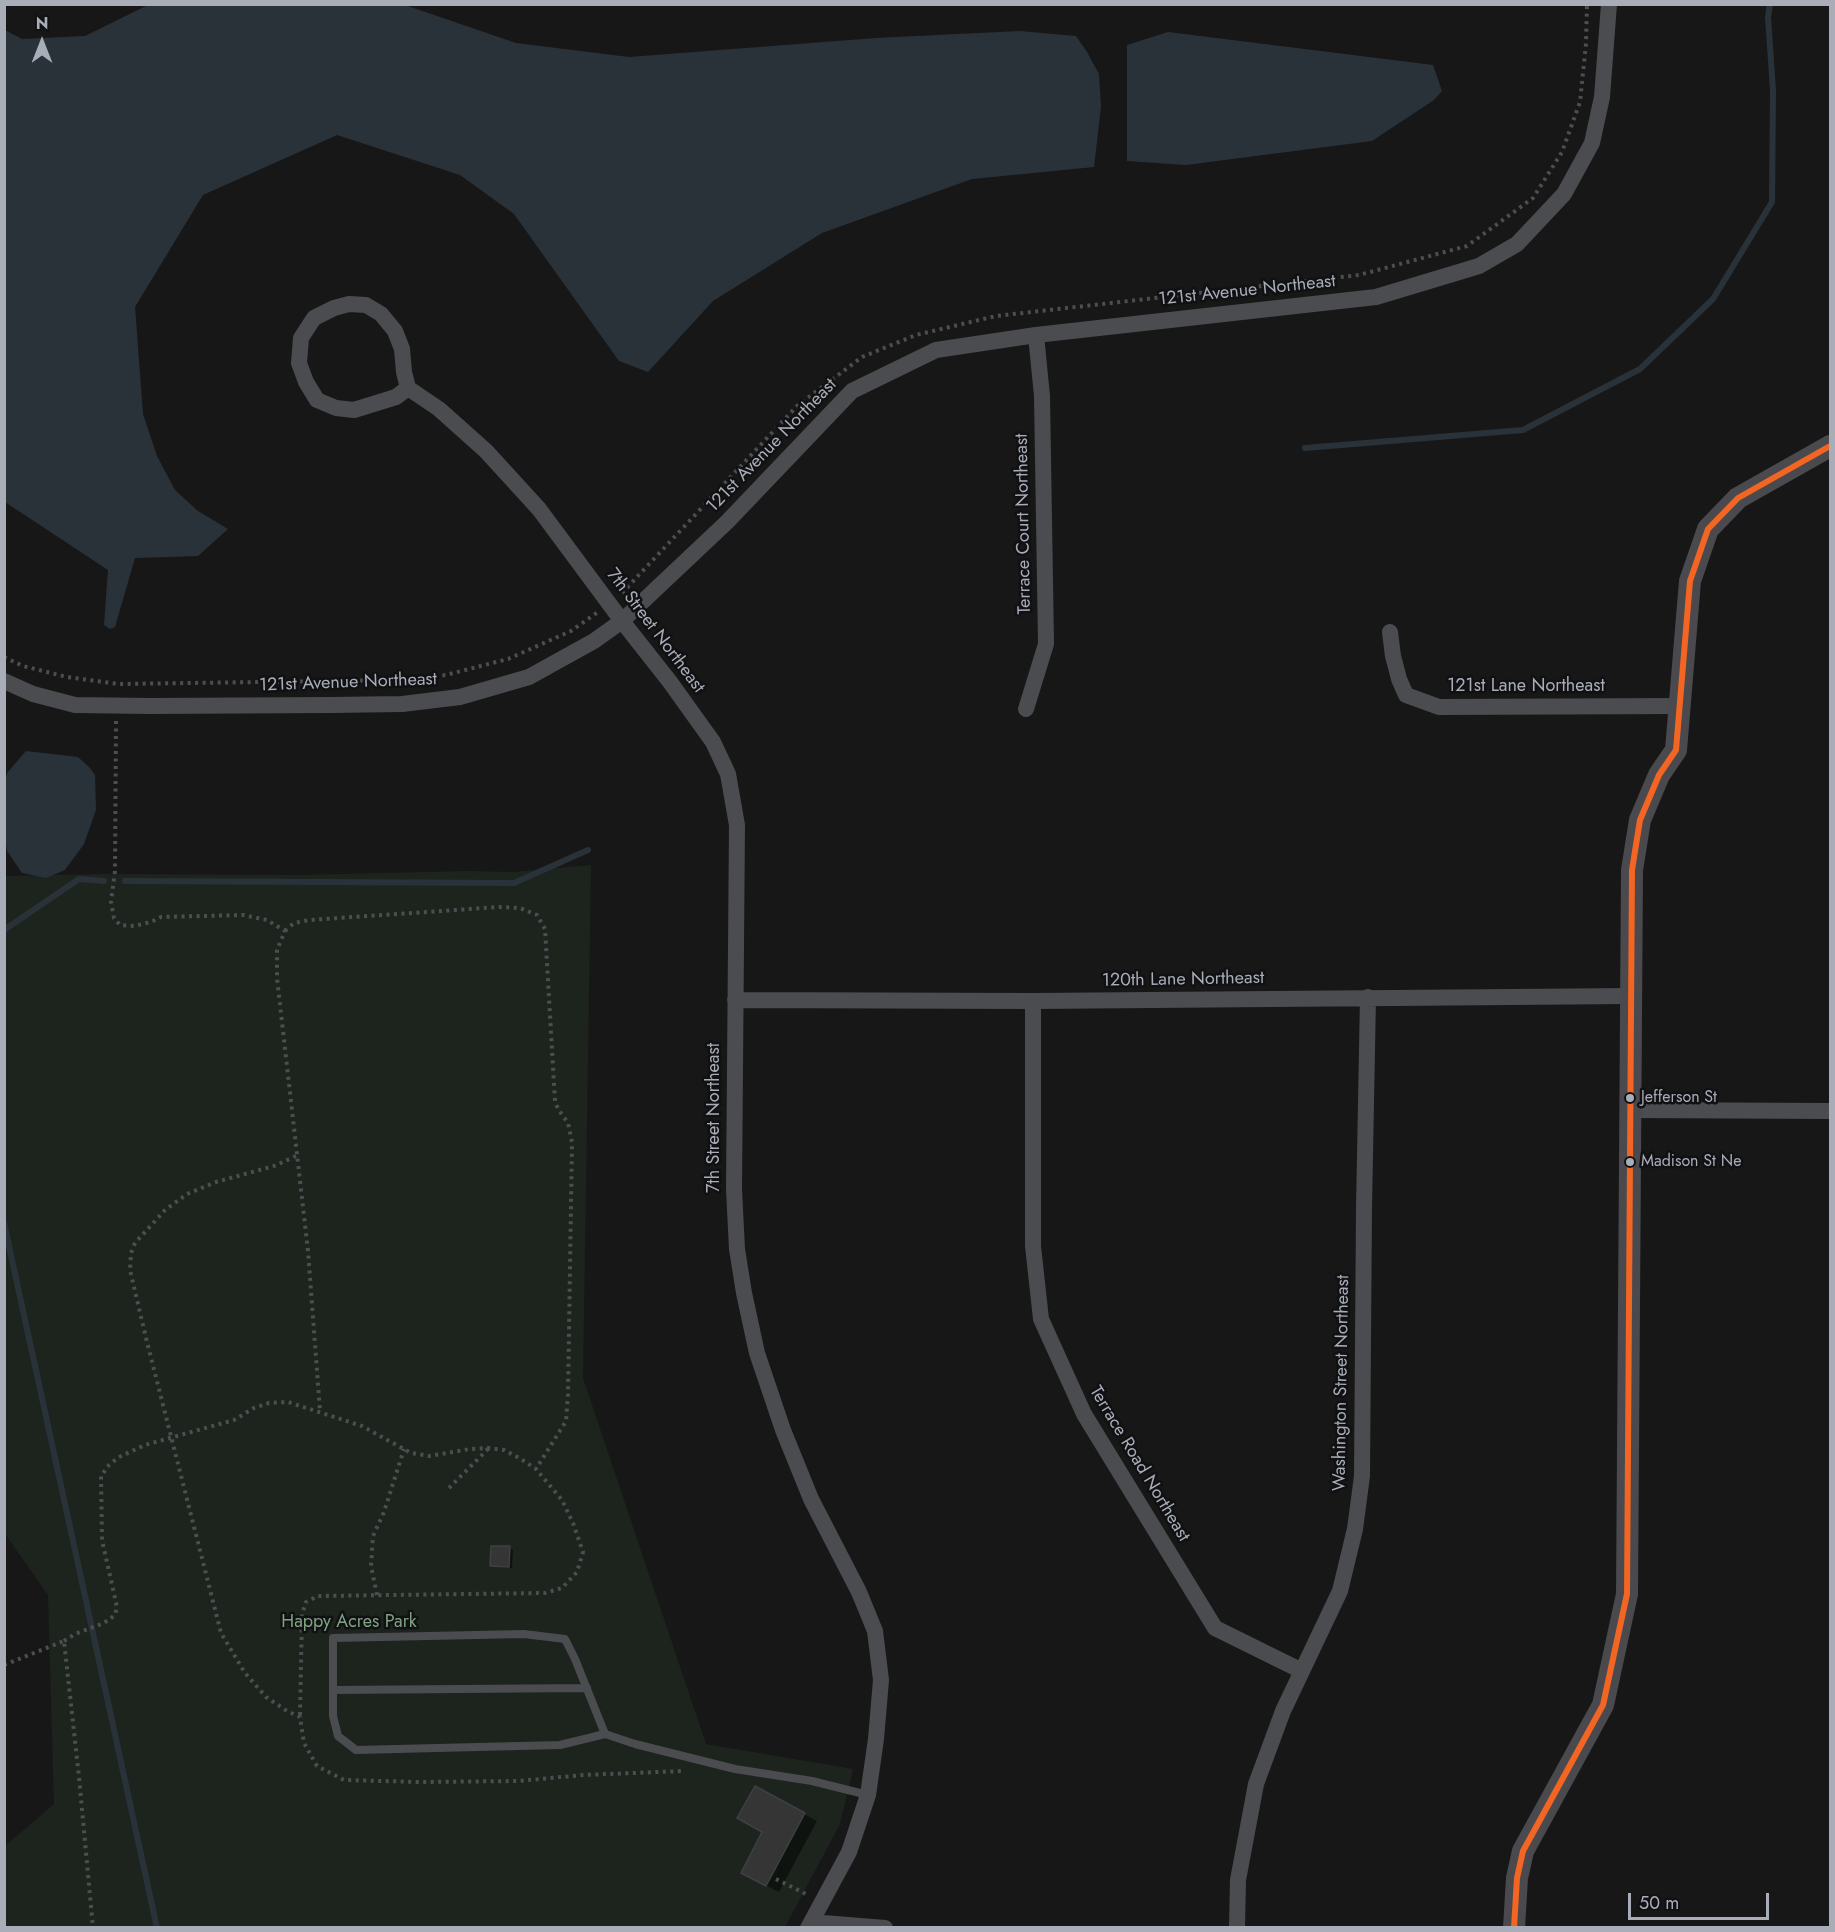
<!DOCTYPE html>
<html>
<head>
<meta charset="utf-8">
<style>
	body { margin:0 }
	#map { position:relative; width:1835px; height:1932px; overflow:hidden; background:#171717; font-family:Jost,sans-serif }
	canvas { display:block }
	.frame { position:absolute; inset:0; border:6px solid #a8adb8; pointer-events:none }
	.north { position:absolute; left:12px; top:12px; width:60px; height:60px; -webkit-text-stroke:4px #111113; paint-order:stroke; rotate:0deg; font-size:16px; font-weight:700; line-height:24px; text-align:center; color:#a8adb8 }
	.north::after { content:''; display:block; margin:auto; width:21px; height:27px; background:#a8adb8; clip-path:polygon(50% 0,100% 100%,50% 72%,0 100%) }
	.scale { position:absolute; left:1628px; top:1893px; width:141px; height:27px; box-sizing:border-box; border:3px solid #a8adb8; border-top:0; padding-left:8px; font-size:18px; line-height:21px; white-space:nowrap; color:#a8adb8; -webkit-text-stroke:4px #111113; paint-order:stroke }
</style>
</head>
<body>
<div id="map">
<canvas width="1835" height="1932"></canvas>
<div class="frame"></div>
<div class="north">N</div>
<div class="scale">50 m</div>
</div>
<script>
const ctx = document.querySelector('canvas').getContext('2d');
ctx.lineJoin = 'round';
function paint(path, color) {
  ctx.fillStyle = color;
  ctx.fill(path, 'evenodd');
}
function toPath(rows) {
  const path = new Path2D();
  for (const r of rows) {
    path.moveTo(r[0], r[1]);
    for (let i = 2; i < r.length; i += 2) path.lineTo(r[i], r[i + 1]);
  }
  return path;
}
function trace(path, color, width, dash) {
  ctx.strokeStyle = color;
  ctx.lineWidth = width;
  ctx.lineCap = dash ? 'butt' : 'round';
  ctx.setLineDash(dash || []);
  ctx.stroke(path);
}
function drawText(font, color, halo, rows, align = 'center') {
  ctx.font = font + ' Jost,sans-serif';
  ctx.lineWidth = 5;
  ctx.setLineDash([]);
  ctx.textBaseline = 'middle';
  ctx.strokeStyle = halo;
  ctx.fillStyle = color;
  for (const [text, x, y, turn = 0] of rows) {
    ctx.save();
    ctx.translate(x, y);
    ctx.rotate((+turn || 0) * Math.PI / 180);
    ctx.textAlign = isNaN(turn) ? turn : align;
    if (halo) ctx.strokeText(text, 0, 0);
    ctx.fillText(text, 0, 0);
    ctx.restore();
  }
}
paint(toPath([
	[591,865,583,1378,706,1744,853,1769,840,1824,785,1927,5,1927,4,1847,54,1804,48,1595,5,1534,5,876,102,874,299,875,468,871,513,872]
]), '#1d241e');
paint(toPath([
	[402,4,516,43,629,57,876,38,1020,31,1076,36,1087,52,1099,74,1101,107,1094,167,972,179,822,233,713,301,648,372,619,361,514,214,460,175,337,135,203,195,135,307,143,414,157,456,175,490,198,511,228,529,198,556,135,558,115,627,110,629,104,625,108,570,5,502,5,30,22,39,85,36,148,5],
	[1168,32,1433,65,1442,91,1434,100,1372,141,1186,165,1127,161,1127,45],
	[26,751,78,757,89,767,95,775,96,810,84,844,65,870,46,878,22,873,7,851,4,833,4,789,7,773]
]), '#2a3239');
paint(toPath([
	[510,1548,513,1550,512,1568,495,1567,492,1565],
	[804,1814,817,1821,779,1892,755,1880]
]), '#0007');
trace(toPath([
	[1305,448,1523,430,1640,369,1713,299,1772,202,1773,91,1768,17,1770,4],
	[125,881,514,883,588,850],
	[4,930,79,879,104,881],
	[4,1223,157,1928]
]), '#2a3239', 6);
const building = toPath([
	[491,1546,510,1546,509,1567,490,1566,491,1546],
	[755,1786,805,1813,766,1886,741,1873,762,1832,737,1818,755,1786]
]);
paint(building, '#353536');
trace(building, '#3f4043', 1.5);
trace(toPath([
	[622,593,797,406,862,357,916,335,996,316,1359,275,1467,246,1533,198,1562,152,1580,102,1586,44,1587,4],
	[4,657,23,666,67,677,119,684,400,680,446,675,508,659,571,631,598,612],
	[116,721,115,871,111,902,114,918,120,925,134,926,151,922,161,917,243,915,267,920,285,931,277,950,277,978,308,1251,320,1411],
	[285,931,294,923,310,920,499,907,520,908,537,915,545,929,555,1101,558,1109,568,1123,572,1142,568,1394,566,1421,536,1469],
	[296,1156,274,1166,216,1182,187,1194,165,1210,135,1243,131,1253,130,1270,146,1338,221,1633,245,1673,266,1697,287,1711,300,1717,304,1743,317,1766,344,1780,420,1782,518,1781,584,1775,683,1771],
	[449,1488,489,1448],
	[377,1595,371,1566,373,1536,384,1512,404,1449],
	[64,1641,75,1634,104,1623,115,1615,117,1607,102,1540,101,1476,109,1465,119,1457,145,1445,234,1420,254,1408,269,1403,288,1402,362,1426,411,1453,429,1456,470,1449,489,1448,504,1450,521,1459,536,1469,562,1500,573,1523,583,1552,577,1572,562,1588,545,1593,318,1596,306,1602,302,1614,300,1717],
	[4,1665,64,1641,79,1777,93,1928],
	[776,1879,808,1895]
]), '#4d4e52', 4, [3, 4.5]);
trace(toPath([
	[333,1690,587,1688],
	[605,1734,560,1745,356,1750,338,1736,333,1716,333,1638,524,1634,565,1639,575,1659,605,1734,635,1744,735,1769,812,1781,868,1795]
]), '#4b4c50', 8);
trace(toPath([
	[408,388,396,397,354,410,336,408,317,400,306,382,299,363,301,338,314,318,334,308,349,304,366,305,381,314,395,331,402,349,404,372,408,388,439,409,486,451,539,509,622,621,670,682,713,742,728,774,737,825,734,1189,737,1249,744,1293,757,1353,783,1430,811,1499,859,1592,875,1631,881,1680,876,1739,868,1795,849,1852,808,1928],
	[1390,632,1393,656,1399,679,1406,695,1439,707,1678,706],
	[4,681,33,694,75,705,149,706,331,705,402,704,460,697,529,677,594,641,622,621,727,522,852,391,936,350,1036,335,1376,297,1479,266,1517,244,1564,194,1592,143,1602,97,1609,4],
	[1026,709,1046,644,1042,396,1036,335],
	[735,1000,1033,1001,1631,996],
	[1033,1001,1033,1246,1041,1319,1084,1414,1215,1628,1302,1671],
	[1630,1110,1830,1111],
	[811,1922,885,1928],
	[1237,1928,1238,1880,1256,1784,1283,1711,1340,1591,1355,1529,1362,1476,1364,1208,1368,997]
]), '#4b4c50', 16);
trace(toPath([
	[1514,1928,1517,1878,1523,1851,1603,1705,1627,1594,1632,870,1640,820,1659,775,1676,750,1690,581,1708,529,1738,498,1830,446]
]), '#4a4a4e', 22);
trace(toPath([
	[1514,1928,1517,1878,1523,1851,1603,1705,1627,1594,1632,870,1640,820,1659,775,1676,750,1690,581,1708,529,1738,498,1830,446]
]), '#f26522', 6);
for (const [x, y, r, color] of [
	[1630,1098,5,"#a8adb8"],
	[1630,1162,5,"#a8adb8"]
]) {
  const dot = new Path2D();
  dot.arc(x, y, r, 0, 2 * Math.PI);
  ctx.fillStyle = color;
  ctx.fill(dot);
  trace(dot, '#111113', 2);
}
drawText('16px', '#a8adb8', '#111113', [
	["Jefferson St",1641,1098],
	["Madison St Ne",1641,1162]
], 'left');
drawText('18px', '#a8adb8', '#111113', [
	["121st Avenue Northeast",1247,291,-6],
	["121st Avenue Northeast",772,446,-46],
	["Terrace Court Northeast",1024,524,-91],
	["7th Street Northeast",655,631,53],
	["121st Avenue Northeast",348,683,-2],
	["121st Lane Northeast",1526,687],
	["120th Lane Northeast",1183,980,-1],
	["7th Street Northeast",715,1118,-90],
	["Washington Street Northeast",1342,1383,-89],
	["Terrace Road Northeast",1139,1464,59]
]);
drawText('18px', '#7fa381', '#111113', [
	["Happy Acres Park",349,1623]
]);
</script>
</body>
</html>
